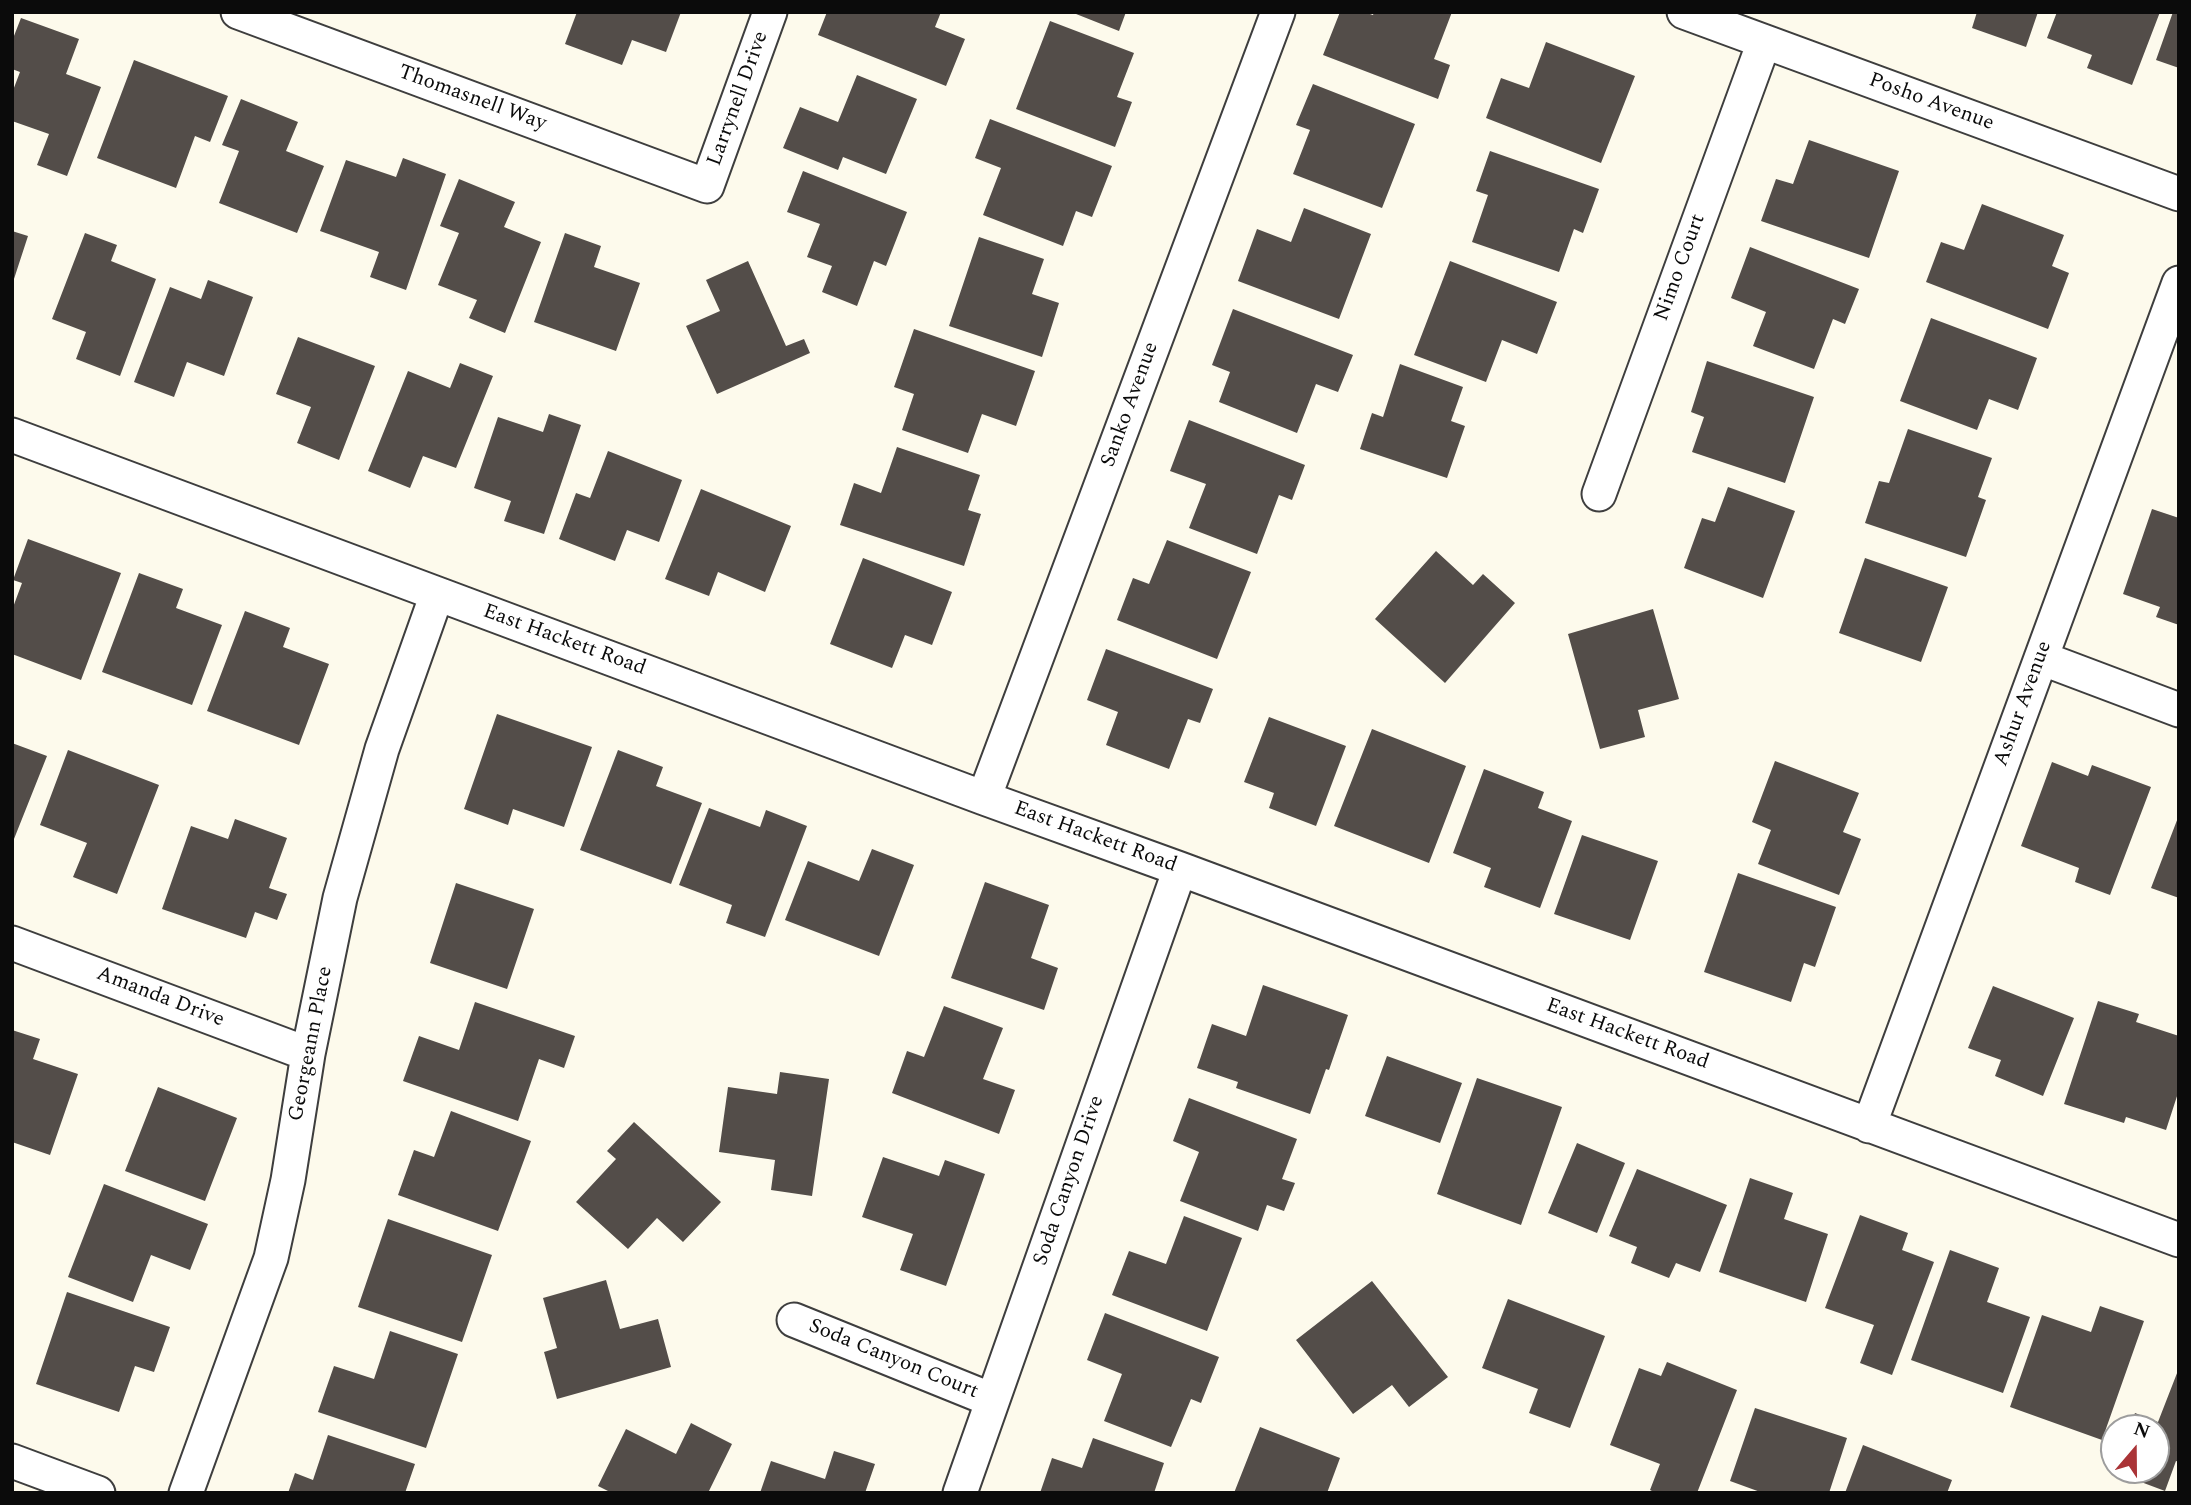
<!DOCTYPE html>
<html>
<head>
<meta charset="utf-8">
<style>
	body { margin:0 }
	#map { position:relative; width:2191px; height:1505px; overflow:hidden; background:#fdfaec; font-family:Spectral,serif }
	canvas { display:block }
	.frame { position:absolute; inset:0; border:14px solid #0b0b0b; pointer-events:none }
	.north { position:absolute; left:2100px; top:1414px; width:70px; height:70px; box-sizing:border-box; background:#fff; border:2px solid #9d9d9d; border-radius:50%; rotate:20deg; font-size:19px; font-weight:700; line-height:28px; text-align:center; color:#0b0b0b }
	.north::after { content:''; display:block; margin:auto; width:24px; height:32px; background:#aa3437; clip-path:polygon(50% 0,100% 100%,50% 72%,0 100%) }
</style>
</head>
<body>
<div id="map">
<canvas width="2191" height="1505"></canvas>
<div class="frame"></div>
<div class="north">N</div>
</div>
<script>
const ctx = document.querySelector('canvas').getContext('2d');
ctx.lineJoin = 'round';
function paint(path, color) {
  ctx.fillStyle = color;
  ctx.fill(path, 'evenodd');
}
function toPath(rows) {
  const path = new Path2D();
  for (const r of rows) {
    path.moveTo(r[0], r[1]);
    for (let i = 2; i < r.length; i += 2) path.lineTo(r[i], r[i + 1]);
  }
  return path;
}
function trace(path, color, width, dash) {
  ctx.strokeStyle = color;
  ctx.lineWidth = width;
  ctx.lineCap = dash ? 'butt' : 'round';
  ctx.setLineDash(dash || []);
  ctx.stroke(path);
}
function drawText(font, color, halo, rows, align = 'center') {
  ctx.font = font + ' Spectral,serif';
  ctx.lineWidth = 7;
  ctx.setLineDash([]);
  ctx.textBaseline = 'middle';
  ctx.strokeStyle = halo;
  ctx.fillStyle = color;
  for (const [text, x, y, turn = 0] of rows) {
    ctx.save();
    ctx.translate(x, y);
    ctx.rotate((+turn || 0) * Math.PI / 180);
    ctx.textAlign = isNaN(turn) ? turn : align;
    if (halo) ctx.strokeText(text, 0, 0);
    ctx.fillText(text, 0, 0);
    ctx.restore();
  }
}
paint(toPath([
	[577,12,681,12,666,52,632,40,622,65,565,44],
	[827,12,941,12,935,27,965,39,946,86,818,35],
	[1071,12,1126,12,1119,31],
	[1340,12,1364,12,1373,15,1374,12,1452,12,1434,59,1450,65,1438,99,1323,55],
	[1977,12,2038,12,2026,47,1972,28],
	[2057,12,2160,12,2132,85,2087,68,2092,55,2047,38],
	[2173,12,2179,12,2179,68,2156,60],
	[21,18,79,39,66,74,101,87,67,176,37,165,49,134,12,121,12,93,20,72,12,69,12,41],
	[1050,21,1134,53,1117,97,1132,102,1115,147,1016,109],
	[1546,42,1635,76,1601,163,1486,118,1501,78,1529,88],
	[134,60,228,96,210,142,195,136,176,188,97,158],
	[857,75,917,99,886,174,843,157,838,170,783,148,800,107,838,122],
	[1313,84,1415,124,1382,208,1293,174,1310,130,1296,125],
	[241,99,298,122,286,151,324,166,297,233,219,203,239,151,222,145],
	[990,119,1112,166,1092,217,1076,211,1063,246,983,215,1001,168,975,158],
	[1809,140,1899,171,1869,258,1761,221,1776,179,1793,184],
	[1490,151,1599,189,1583,233,1574,229,1559,272,1472,242,1488,195,1476,191],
	[403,158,446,174,406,290,370,277,379,252,320,231,346,160,396,177],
	[803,171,907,212,886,266,874,261,857,306,822,292,832,266,807,257,820,224,787,212],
	[459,179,515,202,504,227,541,242,505,333,469,318,477,300,438,285,459,233,440,226],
	[1982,204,2064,235,2052,266,2069,273,2048,329,1926,282,1941,242,1964,250],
	[1304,208,1371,234,1339,319,1238,281,1257,229,1291,242],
	[12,231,28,236,13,282,12,282],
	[85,233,117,245,111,261,156,279,120,376,76,359,86,332,52,319],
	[565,233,601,246,594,267,640,283,616,351,534,322],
	[979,237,1044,259,1032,294,1059,303,1042,357,949,326],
	[1750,247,1859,289,1845,324,1833,319,1814,369,1753,346,1766,312,1731,298],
	[748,261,786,346,804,339,810,353,717,394,686,326,720,311,706,280],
	[1450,261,1557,302,1537,354,1502,340,1486,382,1414,355],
	[208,280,253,297,224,376,187,362,174,397,134,382,170,287,201,299],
	[1233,309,1353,355,1338,392,1316,384,1297,433,1219,402,1230,372,1212,365],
	[1931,318,2037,358,2018,410,1989,399,1977,430,1900,401],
	[914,329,1035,371,1016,426,982,414,968,453,902,430,914,394,894,387],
	[298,337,375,366,339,460,297,443,311,407,276,394],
	[1707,361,1814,397,1785,483,1692,452,1704,417,1691,412],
	[460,363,493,376,456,468,423,456,410,488,368,471,408,371,450,388],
	[1400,364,1463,387,1451,421,1465,426,1447,478,1360,449,1372,413,1383,417],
	[549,414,581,425,544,534,504,521,511,501,474,488,498,417,543,432],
	[1189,420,1305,465,1292,500,1279,495,1257,554,1189,528,1206,484,1170,471],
	[1908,429,1992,458,1978,497,1986,500,1966,557,1865,523,1879,481,1889,483],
	[897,447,980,475,968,510,981,514,964,566,840,525,854,483,881,493],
	[608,451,682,480,659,542,627,530,615,561,559,539,576,493,590,498],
	[1728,487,1795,511,1763,598,1684,568,1702,518,1715,522],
	[701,489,791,526,765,592,718,572,709,596,665,579],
	[2152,509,2179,518,2179,625,2156,617,2160,607,2123,594],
	[28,539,121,573,81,680,12,654,12,610,22,583,13,580],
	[1167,540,1251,572,1217,659,1117,620,1133,578,1149,584],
	[1436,551,1473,585,1483,574,1515,603,1445,683,1375,619],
	[863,558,952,592,932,645,905,635,892,668,830,644],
	[1865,558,1948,587,1921,662,1839,633],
	[139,573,183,589,176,608,222,625,192,705,102,672],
	[1653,609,1679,699,1638,710,1645,737,1600,749,1568,634],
	[245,611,290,628,283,647,329,664,299,745,207,711],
	[1106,649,1213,689,1200,723,1188,719,1169,769,1106,745,1118,712,1087,700],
	[497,714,592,747,564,827,513,809,508,825,464,809],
	[1269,717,1346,746,1316,826,1269,808,1274,793,1244,782],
	[1372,729,1466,766,1429,863,1334,826],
	[12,743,47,756,12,844],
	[68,750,159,785,117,894,73,877,87,843,40,825],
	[618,750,663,767,656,786,702,803,671,884,580,850],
	[1775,761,1859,793,1843,832,1861,839,1839,895,1758,864,1771,830,1752,822],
	[2052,762,2088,776,2092,765,2151,787,2110,895,2075,882,2079,868,2021,846],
	[1484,769,1544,792,1538,808,1572,821,1540,908,1484,887,1491,868,1453,853],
	[709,808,760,827,766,810,807,826,765,937,726,923,732,905,679,885],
	[2179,815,2179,898,2151,888],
	[235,819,287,838,269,888,287,894,277,920,255,912,246,938,162,909,191,826,228,839],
	[1582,835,1658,861,1630,940,1554,914],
	[872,849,914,865,879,956,785,920,808,861,859,881],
	[1738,873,1836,907,1815,967,1804,963,1791,1002,1704,972],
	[985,882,1049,905,1031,958,1058,968,1044,1010,951,978],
	[456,883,534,909,507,989,430,963],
	[1263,985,1348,1015,1329,1070,1326,1069,1310,1114,1236,1088,1238,1082,1197,1068,1212,1024,1246,1036],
	[1993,986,2074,1018,2043,1096,1995,1076,2001,1060,1968,1048],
	[2098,1001,2139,1014,2136,1022,2179,1036,2179,1090,2166,1130,2126,1117,2124,1123,2064,1104],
	[475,1002,575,1036,564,1068,539,1059,518,1121,403,1081,419,1036,459,1050],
	[944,1006,1003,1028,983,1079,1015,1090,999,1134,892,1093,907,1051,924,1057],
	[12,1030,40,1039,33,1059,78,1074,50,1155,12,1142],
	[1387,1056,1462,1083,1440,1143,1365,1116],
	[780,1072,829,1079,812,1196,771,1190,775,1160,719,1152,728,1087,777,1094],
	[1477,1078,1562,1107,1521,1225,1437,1194],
	[158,1087,237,1118,205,1201,125,1171],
	[1189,1098,1297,1139,1282,1179,1295,1183,1284,1211,1267,1205,1258,1231,1180,1201,1199,1152,1173,1141],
	[451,1111,531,1141,498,1231,398,1195,414,1150,434,1157],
	[634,1122,721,1202,683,1242,657,1218,628,1249,576,1202,616,1159,607,1151],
	[1577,1143,1625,1163,1597,1233,1548,1213],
	[883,1157,939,1176,945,1160,985,1174,946,1286,900,1270,913,1234,862,1217],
	[1637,1169,1727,1205,1700,1272,1676,1263,1669,1278,1631,1263,1637,1247,1609,1236],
	[1750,1178,1793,1193,1784,1219,1828,1234,1806,1302,1719,1272],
	[104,1184,208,1224,190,1270,151,1255,133,1302,68,1277],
	[1860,1215,1908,1233,1902,1250,1934,1262,1892,1375,1860,1363,1874,1325,1825,1308],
	[1184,1216,1242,1238,1207,1331,1112,1295,1129,1251,1166,1264],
	[388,1219,492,1255,462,1342,358,1307],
	[1950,1250,1999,1268,1987,1302,2030,1317,2003,1393,1911,1360],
	[606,1280,620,1329,658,1319,671,1367,557,1399,544,1352,557,1348,543,1298],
	[1372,1281,1448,1377,1409,1407,1392,1385,1353,1414,1296,1340],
	[67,1292,170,1327,154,1372,135,1366,119,1412,36,1384],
	[1508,1299,1605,1336,1570,1428,1529,1413,1538,1389,1482,1368],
	[2100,1306,2144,1321,2102,1440,2010,1407,2042,1315,2091,1332],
	[1105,1313,1219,1357,1201,1403,1191,1399,1171,1447,1104,1421,1122,1374,1087,1360],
	[390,1331,458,1354,426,1448,318,1412,334,1366,374,1379],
	[1667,1362,1737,1390,1697,1493,1656,1493,1650,1490,1660,1464,1610,1445,1639,1368,1661,1376],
	[2179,1368,2179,1462,2176,1461,2165,1491,2109,1470,2156,1470,2156,1428,2129,1428,2135,1413,2158,1422],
	[1755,1408,1847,1438,1829,1493,1763,1493,1730,1481],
	[691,1423,732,1444,708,1493,612,1493,598,1486,626,1429,676,1454],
	[1260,1427,1340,1458,1327,1493,1234,1493],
	[328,1435,415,1464,405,1493,288,1493,295,1473,313,1480],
	[1093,1438,1164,1463,1154,1493,1040,1493,1052,1458,1082,1468],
	[1863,1445,1952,1480,1947,1493,1845,1493],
	[834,1451,875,1464,865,1493,760,1493,771,1461,825,1479]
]), '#534d49');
const street = toPath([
	[238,12,707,186,770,12],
	[1684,12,2179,194],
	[12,435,984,798,1180,869,2179,1240],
	[1599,494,1764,42],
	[2041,658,2179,710],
	[984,798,1278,12],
	[12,943,308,1054],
	[1869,1126,2179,283],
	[794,1320,992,1400],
	[12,1461,98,1493],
	[186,1493,271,1258,288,1180,308,1054,340,898,382,749,437,594],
	[960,1493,1180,869]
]);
trace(street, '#3e3e3e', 37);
trace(street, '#fff', 33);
drawText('21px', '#0b0b0b', '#fff', [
	["Thomasnell Way",472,99,20],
	["Larrynell Drive",739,99,-70],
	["Posho Avenue",1931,103,20],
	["Nimo Court",1681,268,-70],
	["Sanko Avenue",1131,405,-70],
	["East Hackett Road",564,641,20],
	["Ashur Avenue",2024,704,-70],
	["East Hackett Road",1095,838,20],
	["Amanda Drive",160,998,21],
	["East Hackett Road",1627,1035,20],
	["Georgeann Place",312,1044,-79],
	["Soda Canyon Drive",1070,1181,-71],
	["Soda Canyon Court",893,1360,22]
]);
</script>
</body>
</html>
